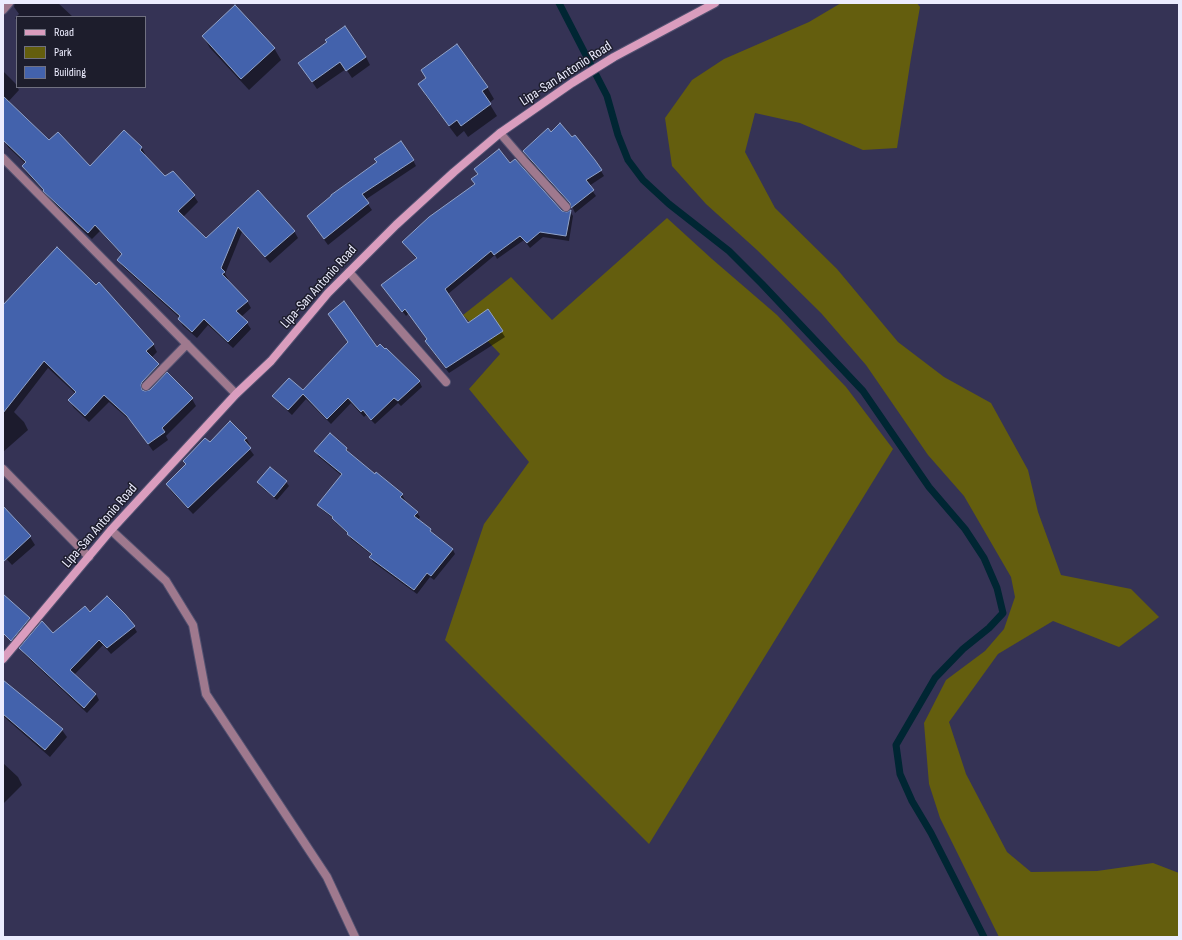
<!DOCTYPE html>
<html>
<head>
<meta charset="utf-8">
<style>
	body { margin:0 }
	#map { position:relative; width:1182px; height:940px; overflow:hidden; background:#353355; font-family:"Sofia Sans Condensed",sans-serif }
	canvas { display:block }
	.frame { position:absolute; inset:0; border:4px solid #ececfe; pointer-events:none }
	.legend { position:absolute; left:16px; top:16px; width:130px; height:72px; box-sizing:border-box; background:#1d1d2c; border:1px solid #707080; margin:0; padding:5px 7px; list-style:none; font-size:12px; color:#ececfe }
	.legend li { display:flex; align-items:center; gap:8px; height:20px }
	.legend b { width:20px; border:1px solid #707080 }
</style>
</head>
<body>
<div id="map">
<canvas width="1182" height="940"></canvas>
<div class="frame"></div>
<ul class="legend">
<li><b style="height:5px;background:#da9dbe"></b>Road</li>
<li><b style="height:11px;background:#645e0e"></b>Park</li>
<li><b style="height:11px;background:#4362ac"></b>Building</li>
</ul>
</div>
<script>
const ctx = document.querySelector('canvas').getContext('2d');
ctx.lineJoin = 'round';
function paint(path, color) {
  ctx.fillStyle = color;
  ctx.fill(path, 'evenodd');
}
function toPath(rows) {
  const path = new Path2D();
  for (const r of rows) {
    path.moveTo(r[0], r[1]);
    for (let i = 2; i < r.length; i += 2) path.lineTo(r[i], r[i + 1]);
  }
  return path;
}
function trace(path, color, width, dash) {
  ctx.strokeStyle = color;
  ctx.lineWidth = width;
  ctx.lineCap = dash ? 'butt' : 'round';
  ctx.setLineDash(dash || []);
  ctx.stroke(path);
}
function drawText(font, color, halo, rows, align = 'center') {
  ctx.font = font + ' "Sofia Sans Condensed",sans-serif';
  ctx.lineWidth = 3;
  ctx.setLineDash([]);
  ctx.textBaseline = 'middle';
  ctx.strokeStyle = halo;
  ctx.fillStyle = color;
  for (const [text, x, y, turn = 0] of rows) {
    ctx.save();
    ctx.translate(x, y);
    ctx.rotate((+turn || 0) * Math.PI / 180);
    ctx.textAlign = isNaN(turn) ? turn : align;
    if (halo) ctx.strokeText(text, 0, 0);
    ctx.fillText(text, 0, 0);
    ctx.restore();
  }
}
paint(toPath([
	[841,3,917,3,920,7,911,58,897,148,863,150,800,123,755,113,745,152,775,208,837,269,898,342,944,377,991,403,1028,470,1038,512,1061,575,1131,589,1159,617,1119,647,1053,621,998,654,949,722,966,774,1007,852,1031,872,1097,871,1153,863,1179,873,1179,937,999,937,940,818,929,784,924,723,946,680,985,651,1004,629,1015,597,1011,577,964,496,928,455,866,365,821,313,757,250,706,204,672,166,665,118,692,80,724,59,809,22],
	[667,218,712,259,777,315,846,387,893,449,649,844,445,640,484,524,529,462,469,389,500,354,463,315,511,277,552,320]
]), '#645e0e');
paint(toPath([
	[15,3,58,3,73,17,17,17,17,21,15,18,19,14,14,7],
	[203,36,274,48,281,60,249,90,210,48],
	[366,57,370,65,352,78,346,69,317,89,299,63],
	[3,71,15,83,19,90,8,102,49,142,90,167,124,132,142,148,145,154,144,156,165,177,173,172,194,196,198,202,183,217,206,239,258,192,294,231,298,238,270,263,242,232,225,274,228,279,227,280,247,301,251,308,241,317,247,323,251,329,233,348,208,325,197,338,183,326,179,319,180,318,122,266,118,260,122,255,100,231,92,239,48,198,45,192,27,173,23,167,26,164,8,147,3,138],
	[420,84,487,87,494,99,489,103,497,116,468,137,464,131,457,137,426,96],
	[551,133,601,171,604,176,589,186,596,196,575,213,572,206,527,157,524,151],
	[413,160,416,166,365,200,372,210,328,245,312,223],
	[510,165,562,212,567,214,570,211,573,216,569,241,543,237,530,248,524,240,497,259,495,255,448,294,468,324,488,311,505,337,449,373,429,347,426,341,428,339,409,313,406,316,386,290,417,259,406,247,403,242,476,185,478,175,475,169],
	[3,313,153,344,157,352,151,358,159,365,163,373,145,392,192,399,196,406,166,436,168,440,153,451,133,423,109,402,89,422,74,408,69,400,76,394,48,368,14,412,24,422,28,430,3,452],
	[377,348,419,381,422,387,401,406,398,403,375,424,366,415,364,417,351,403,331,424,306,399,292,415,277,401,274,396,303,392],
	[246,438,250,445,248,447,254,455,193,514,171,491,167,484,187,465,184,461,210,443],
	[347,449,349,453,375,475,376,473,402,495,405,500,403,501,417,513,420,517,418,520,430,530,433,534,453,550,455,554,434,580,430,577,417,594,373,562,370,557,372,555,351,539,348,534,336,523,334,519,321,509,319,505,342,476,318,456,316,451],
	[270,468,286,482,289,486,277,500,260,486,258,482],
	[7,512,30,537,35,545,12,565,3,555,3,516],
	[3,596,29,619,33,625,17,643,3,631],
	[90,614,134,627,137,632,111,654,103,645,74,675,96,694,99,700,87,713,24,654,20,648,53,634],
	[3,681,62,730,67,737,50,757,3,716],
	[3,763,18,777,22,785,3,804]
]), '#0007');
trace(toPath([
	[559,3,607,96,618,135,628,160,643,180,669,204,729,251,762,284,863,391,929,487,965,529,984,558,997,588,1003,613,989,628,963,649,935,678,896,745,900,774,912,801,931,833,984,937]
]), '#002633', 7);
const building = toPath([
	[235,5,275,48,241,79,202,36,235,5],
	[345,26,366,57,346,71,340,62,312,82,298,63,327,42,325,40,345,26],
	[457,44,488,87,482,91,491,104,461,126,457,120,449,126,418,84,426,78,421,70,457,44],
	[3,96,49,140,58,132,90,166,124,130,142,147,140,150,165,176,173,171,195,195,178,211,206,238,258,190,295,231,265,257,238,227,221,268,225,272,222,274,248,301,236,311,248,322,228,342,204,319,192,332,178,319,180,316,117,260,122,254,95,225,88,233,43,191,44,190,22,166,26,162,3,140,3,96],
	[560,123,572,137,575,135,595,160,602,170,586,180,594,190,571,208,570,203,523,151,548,128,551,132,560,123],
	[401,141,414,160,362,194,369,203,324,239,307,216,331,196,331,195,377,162,374,159,401,141],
	[499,149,510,163,515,159,562,211,567,212,571,210,566,236,540,232,527,243,520,236,494,255,491,251,445,289,468,323,488,309,503,331,446,368,425,341,427,339,405,309,402,312,381,285,417,258,402,242,429,217,475,184,471,179,478,174,474,169,499,149],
	[57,247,96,285,99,282,154,344,146,351,159,364,142,382,141,385,142,390,145,391,150,390,167,372,193,398,162,428,165,432,148,444,127,416,104,395,85,416,68,400,76,392,44,361,3,413,3,305,57,247],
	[344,301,377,347,380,344,385,349,386,348,420,381,398,401,394,398,371,420,363,410,361,412,348,398,327,419,303,394,288,410,272,396,289,378,303,390,348,342,328,314,344,301],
	[230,421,247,438,244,440,251,448,188,508,166,484,186,464,183,461,205,438,210,442,230,421],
	[330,433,347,448,346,450,375,474,376,472,403,494,400,497,418,512,414,516,431,529,430,531,453,549,431,576,427,573,414,590,369,557,372,554,347,534,348,533,332,518,333,517,317,505,342,474,314,451,330,433],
	[270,467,287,481,274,497,257,482,270,467],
	[3,506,31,536,3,562,3,506],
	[3,594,30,618,11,641,3,633,3,594],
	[107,596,125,614,135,626,107,648,99,640,70,670,96,694,84,708,19,648,42,621,53,633,85,606,90,612,107,596],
	[3,680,63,729,45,750,3,714,3,680]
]);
paint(building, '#4362ac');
trace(building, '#91a3c9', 1);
const minor = toPath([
	[3,10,9,3],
	[500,133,525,162,566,207],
	[3,158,236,394],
	[349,272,446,382],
	[146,386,187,344],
	[3,469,89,557],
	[111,530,166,581,193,625,206,694,327,877,355,937]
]);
const secondary = toPath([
	[3,659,111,530,236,394,271,361,328,293,396,225,454,172,500,133,572,83,614,57,715,3]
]);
trace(minor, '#525170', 10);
trace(secondary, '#525170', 10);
trace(minor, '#9f798e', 8);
trace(secondary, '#da9dbe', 8);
drawText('14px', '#ececfe', '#1d1d2c', [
	["Lipa-San Antonio Road",566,74,-33],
	["Lipa-San Antonio Road",319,287,-48],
	["Lipa-San Antonio Road",100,526,-49]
]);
</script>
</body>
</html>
